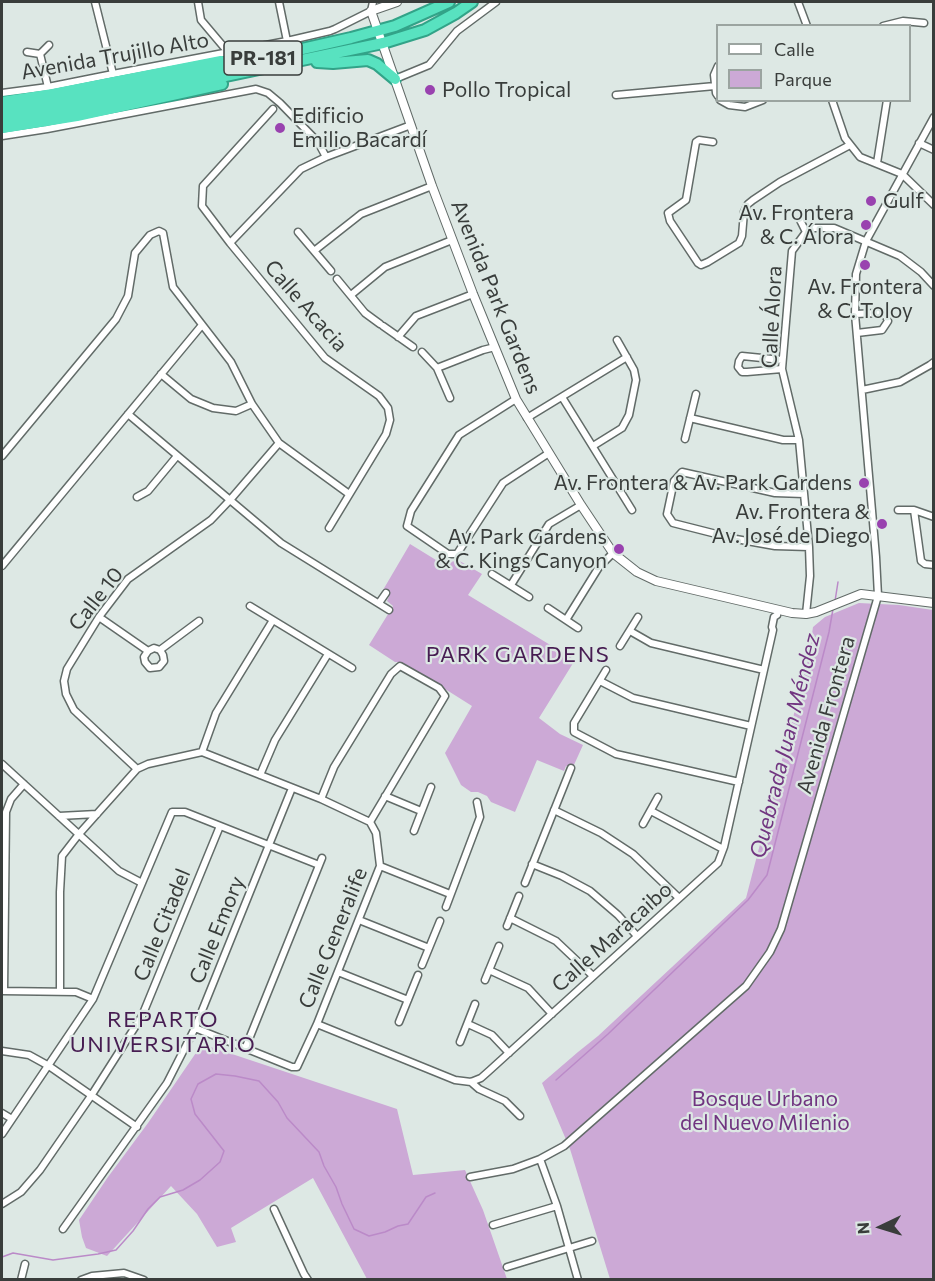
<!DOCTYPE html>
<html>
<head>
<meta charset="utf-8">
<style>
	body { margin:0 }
	#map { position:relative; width:935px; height:1281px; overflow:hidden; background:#dde8e4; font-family:Commissioner,sans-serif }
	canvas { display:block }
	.frame { position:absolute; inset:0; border:3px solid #393d3b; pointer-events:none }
	.legend { position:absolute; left:716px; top:24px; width:195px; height:78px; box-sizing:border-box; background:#dde8e4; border:2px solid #9ba4a0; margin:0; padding:8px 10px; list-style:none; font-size:18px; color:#393d3b }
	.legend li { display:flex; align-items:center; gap:12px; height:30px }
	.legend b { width:30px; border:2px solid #9ba4a0 }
	.north { position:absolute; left:851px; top:1197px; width:60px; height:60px; -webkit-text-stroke:4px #dde8e4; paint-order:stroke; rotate:266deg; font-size:16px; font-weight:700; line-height:24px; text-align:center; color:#393d3b }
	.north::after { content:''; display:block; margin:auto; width:21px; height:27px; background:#393d3b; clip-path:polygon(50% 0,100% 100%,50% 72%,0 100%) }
</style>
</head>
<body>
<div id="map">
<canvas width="935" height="1281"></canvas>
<div class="frame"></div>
<ul class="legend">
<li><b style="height:8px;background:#fff"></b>Calle</li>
<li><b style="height:16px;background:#cca9d6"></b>Parque</li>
</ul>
<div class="north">N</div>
</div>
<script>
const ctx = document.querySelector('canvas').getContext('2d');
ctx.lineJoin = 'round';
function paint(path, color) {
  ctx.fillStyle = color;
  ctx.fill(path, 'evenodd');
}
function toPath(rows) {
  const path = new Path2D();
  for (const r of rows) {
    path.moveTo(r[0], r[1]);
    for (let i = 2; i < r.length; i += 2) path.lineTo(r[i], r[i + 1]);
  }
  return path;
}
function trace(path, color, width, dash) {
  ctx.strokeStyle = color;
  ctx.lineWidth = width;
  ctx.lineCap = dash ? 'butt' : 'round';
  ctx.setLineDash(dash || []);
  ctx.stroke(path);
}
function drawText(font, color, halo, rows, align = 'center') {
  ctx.font = font + ' Commissioner,sans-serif';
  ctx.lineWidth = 4.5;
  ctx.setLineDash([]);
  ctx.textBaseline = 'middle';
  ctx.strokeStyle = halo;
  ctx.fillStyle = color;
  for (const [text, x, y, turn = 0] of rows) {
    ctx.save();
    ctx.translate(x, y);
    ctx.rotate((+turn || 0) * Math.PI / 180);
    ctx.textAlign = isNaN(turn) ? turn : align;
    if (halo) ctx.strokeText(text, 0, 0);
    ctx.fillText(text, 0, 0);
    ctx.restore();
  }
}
paint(toPath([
	[410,544,436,560,439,556,451,562,458,560,482,574,468,595,575,660,539,718,560,734,583,745,573,767,566,766,564,771,537,760,515,812,491,802,487,796,478,792,471,792,461,785,445,753,472,706,434,682,399,662,395,662,369,645,393,606,387,601,390,594,383,590],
	[859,603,899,605,933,610,933,1279,610,1279,570,1149,542,1083,578,1052,598,1036,746,898,809,656,813,627,825,617],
	[202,1044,397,1109,413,1175,465,1170,483,1210,507,1279,367,1279,313,1178,231,1228,236,1242,217,1247,197,1214,171,1186,107,1256,86,1248,82,1237,79,1220,108,1177,148,1123]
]), '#cca9d6');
trace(toPath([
	[835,601,838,582],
	[556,1080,608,1034,748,900,767,875,829,632,833,609],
	[2,1257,13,1253,53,1260,98,1254,116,1250,133,1231,148,1209,160,1197,183,1190,200,1180,220,1162,224,1151,195,1114,191,1099,198,1084,216,1074,235,1076,259,1081,278,1102,287,1118,319,1152,324,1166,336,1187,342,1204,354,1229,369,1236,385,1232,398,1226,408,1224,426,1197,435,1193]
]), '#bb8ac8', 1.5);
const minor = toPath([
	[95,2,113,74],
	[198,2,201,20,228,52],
	[279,2,287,41],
	[798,2,807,26],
	[883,26,903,21,924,23],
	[27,52,40,54],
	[40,54,48,87],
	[40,54,49,45],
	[718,66,714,75,716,93,718,96],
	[395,79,429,65,457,31,496,2],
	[2,93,48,87,113,74,287,41,330,31,335,29,371,11,373,2],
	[616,95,715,86],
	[720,100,729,105,745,107,763,100],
	[832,100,845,138,860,157,902,174,934,205],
	[273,109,203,186,202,206,230,243,325,358,379,396,388,408,390,420,386,434,329,528],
	[2,136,47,129,256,89,268,93,280,103,318,142,326,157],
	[713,142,699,140,696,142,686,200,668,213,670,221,698,263,701,265,708,262,739,243,742,236,744,212,748,204,753,200,780,182,850,145],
	[919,143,934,150],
	[877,163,887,100],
	[800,220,806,232],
	[298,232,331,271],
	[230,243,301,169,326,157,411,125],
	[314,251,361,214,432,186],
	[337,279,365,313,380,324],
	[351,295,385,267,452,240],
	[855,314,879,313,886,316,888,321,882,330,857,333],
	[383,326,413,347],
	[398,337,416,316,473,294],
	[422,352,437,368,450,398],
	[782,360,742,356,739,361,738,367,742,372,747,372,782,369],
	[437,368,483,350,495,347],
	[161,374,191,399,213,408,236,411,252,404],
	[862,390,900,382,930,365,934,362],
	[562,397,632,510],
	[516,399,459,435,411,511,407,526,448,554,457,554,503,483,549,453],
	[128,414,281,543,389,610],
	[527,418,627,357],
	[690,418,783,440,799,440],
	[685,439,696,394],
	[593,446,622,428,629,415,636,380,634,370,617,340],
	[2,456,116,319,128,296,135,253,150,235,159,231,163,233,173,287,231,362,252,404,279,443,349,494],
	[804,494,775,493,682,472,674,481,667,514,673,523,736,539,775,546,809,547],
	[137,497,148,491,177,456],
	[898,510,914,510,934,517],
	[914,510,921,561,925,564,934,565],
	[2,566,202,325],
	[492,574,529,597],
	[511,585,549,524,581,505],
	[379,603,386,593],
	[250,606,352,668],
	[548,608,578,628],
	[806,614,810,576,809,547,799,440,782,369,792,251,806,232,814,228,834,228,900,256,921,272,934,286],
	[99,617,148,651],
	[566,620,599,567,613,553],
	[630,631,651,643,764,670],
	[620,646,638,617],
	[160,650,163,655,164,661,159,667,150,668,145,662,144,657,148,651,154,648,160,650,199,621],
	[606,670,574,723,574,732,616,754,739,782],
	[600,681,633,698,751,726],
	[202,752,216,713,273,620],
	[2,764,119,871,142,883],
	[137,769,74,710,66,694,64,681,67,669,99,617,128,579,211,520,230,500,279,443],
	[260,775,275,740,328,654],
	[385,796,421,811],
	[554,810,601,833,633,854,679,898],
	[651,811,723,849],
	[59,816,97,814],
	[643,824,658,797],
	[414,831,431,787],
	[532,864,562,876,590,891,618,915,637,936],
	[380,866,450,894],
	[525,883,571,768],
	[446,907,480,817,477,802],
	[510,918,556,941,593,976],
	[359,920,429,948],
	[507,926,519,896],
	[422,965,440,921],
	[489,970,528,988,552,1014],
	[338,972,408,1000],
	[485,980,499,946],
	[2,991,76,992,93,999],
	[4,991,6,812,11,799,24,784],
	[60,991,60,892,62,856,79,834,137,769,148,764,202,752,321,799,370,822],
	[399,1022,418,975],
	[317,1024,455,1080,471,1082,481,1078,490,1070,718,863,724,847,773,630,772,627,774,617,777,615],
	[468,1024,492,1035,509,1053],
	[195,1028,292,1067,297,1067,317,1024,380,866,376,833,370,822,445,696,439,688,400,666,391,674,334,767,321,799],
	[460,1042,475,1004],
	[245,1049,322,858],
	[2,1051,29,1055,49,1066,137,1127],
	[471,1082,479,1089,505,1101,520,1116],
	[2,1113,12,1119],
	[2,1134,93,999,172,812,185,812,319,865],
	[540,1159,557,1206,578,1280],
	[470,1177,513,1169,540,1159,564,1146,746,986,770,952,781,929,878,596,876,557,855,314,856,274,866,241,934,117],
	[2,1204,21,1192,40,1170,91,1096,142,1016,220,826],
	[274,1209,304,1274,308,1280],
	[493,1225,557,1206],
	[63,1229,167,1083,195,1028,292,788],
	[507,1267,592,1241],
	[21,1280,25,1264],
	[81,1280,92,1276,124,1273,144,1280]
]);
const tertiary = toPath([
	[397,2,371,11,432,186,473,294,516,399,581,505,613,553,637,572,656,581,792,613,806,614,816,612,861,594,934,603]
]);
const trunk = toPath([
	[317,62,333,63,368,60,377,64,395,79],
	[2,102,53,94,221,61],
	[2,112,174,78,351,38,395,26,449,2],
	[2,120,125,97,383,43,425,30,456,13,472,2],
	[2,128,77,116,222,84]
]);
trace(minor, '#626b68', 9);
trace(tertiary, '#626b68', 10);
trace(trunk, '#32a388', 14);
trace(minor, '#fff', 6);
trace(tertiary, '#fff', 8);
trace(trunk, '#58e2c0', 10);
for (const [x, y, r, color] of [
	[430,90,6,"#9942af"],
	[280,128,6,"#9942af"],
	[871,201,6,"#9942af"],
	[866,225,6,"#9942af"],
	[865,265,6,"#9942af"],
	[864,483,6,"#9942af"],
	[882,524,6,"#9942af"],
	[619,549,6,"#9942af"]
]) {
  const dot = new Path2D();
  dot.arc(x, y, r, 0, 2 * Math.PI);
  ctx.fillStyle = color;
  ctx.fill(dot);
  trace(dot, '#dde8e4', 2);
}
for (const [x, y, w] of [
	[263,58,78]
]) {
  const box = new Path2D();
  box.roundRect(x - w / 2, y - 17, w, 34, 4.5);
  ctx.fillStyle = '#dde8e4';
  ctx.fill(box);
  trace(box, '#393d3b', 1.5);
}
drawText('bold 20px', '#393d3b', null, [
	["PR-181",263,58]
]);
drawText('21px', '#393d3b', '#dde8e4', [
	["Avenida Trujillo Alto",115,56,-10],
	["Avenida Park Gardens",496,297,68],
	["Calle Acacia",306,306,49],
	["Calle Álora",772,317,-87],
	["Calle 10",96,599,-52],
	["Avenida Frontera",826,715,-74],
	["Calle Citadel",162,925,-68],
	["Calle Emory",217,930,-68],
	["Calle Maracaibo",612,937,-42],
	["Calle Generalife",333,938,-68]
]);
drawText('21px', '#393d3b', '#dde8e4', [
	["Pollo Tropical",442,90,"left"],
	["Edificio",292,116,"left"],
	["Emilio Bacardí",292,140,"left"],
	["Gulf",883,201,"left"],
	["Av. Frontera",854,213],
	["& C. Álora",854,237],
	["Av. Frontera",865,287,"center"],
	["& C. Toloy",865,311,"center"],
	["Av. Frontera & Av. Park Gardens",852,483],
	["Av. Frontera &",870,512],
	["Av. José de Diego",870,536],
	["Av. Park Gardens",607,537],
	["& C. Kings Canyon",607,561]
], 'right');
drawText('21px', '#703480', '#dde8e4', [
	["Bosque Urbano",765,1099],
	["del Nuevo Milenio",765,1123]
]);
ctx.letterSpacing = '1.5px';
drawText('22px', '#471d52', '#dde8e4', [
	["PARK GARDENS",518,655],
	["REPARTO",163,1020],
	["UNIVERSITARIO",163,1045]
]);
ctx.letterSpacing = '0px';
drawText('italic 22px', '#713580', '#dde8e4', [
	["Quebrada Juan Méndez",785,746,-76]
]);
</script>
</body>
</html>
